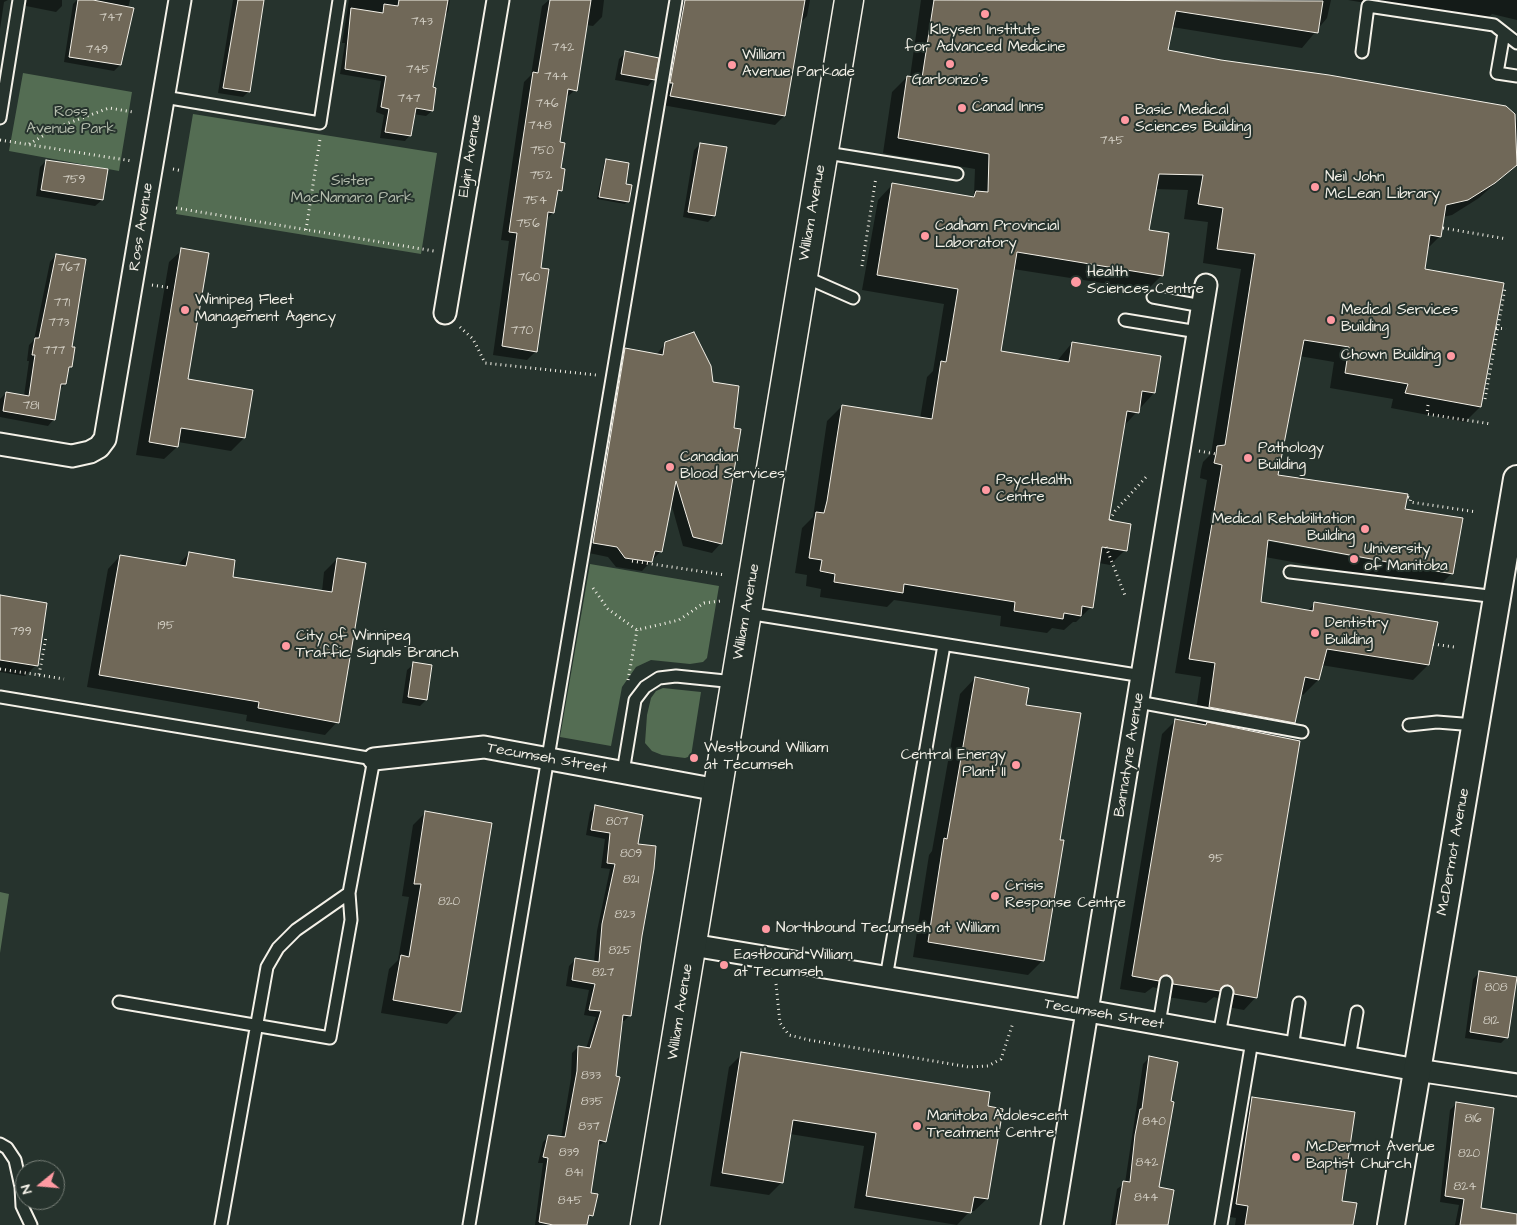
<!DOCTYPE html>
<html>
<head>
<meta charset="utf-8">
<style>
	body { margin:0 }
	#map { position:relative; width:1517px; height:1225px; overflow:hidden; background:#26332d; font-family:"Architects Daughter",sans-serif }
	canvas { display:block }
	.north { position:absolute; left:15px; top:1160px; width:50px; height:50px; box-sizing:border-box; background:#26332d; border:1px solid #787f78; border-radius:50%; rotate:253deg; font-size:14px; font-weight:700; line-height:20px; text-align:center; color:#f4f1e8 }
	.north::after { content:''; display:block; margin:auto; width:18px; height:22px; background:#ff9aa2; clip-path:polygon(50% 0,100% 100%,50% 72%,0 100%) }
</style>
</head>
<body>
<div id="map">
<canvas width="1517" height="1225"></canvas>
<div class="north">N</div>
</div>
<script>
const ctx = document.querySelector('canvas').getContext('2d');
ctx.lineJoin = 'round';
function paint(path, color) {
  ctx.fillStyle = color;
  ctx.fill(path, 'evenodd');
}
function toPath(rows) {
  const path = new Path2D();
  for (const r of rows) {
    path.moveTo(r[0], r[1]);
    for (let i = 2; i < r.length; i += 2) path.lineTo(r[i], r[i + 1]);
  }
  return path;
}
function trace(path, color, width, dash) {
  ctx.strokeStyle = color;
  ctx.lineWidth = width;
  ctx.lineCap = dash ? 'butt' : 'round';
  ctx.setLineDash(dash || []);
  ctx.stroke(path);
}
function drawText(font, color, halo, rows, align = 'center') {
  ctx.font = font + ' "Architects Daughter",sans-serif';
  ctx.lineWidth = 4;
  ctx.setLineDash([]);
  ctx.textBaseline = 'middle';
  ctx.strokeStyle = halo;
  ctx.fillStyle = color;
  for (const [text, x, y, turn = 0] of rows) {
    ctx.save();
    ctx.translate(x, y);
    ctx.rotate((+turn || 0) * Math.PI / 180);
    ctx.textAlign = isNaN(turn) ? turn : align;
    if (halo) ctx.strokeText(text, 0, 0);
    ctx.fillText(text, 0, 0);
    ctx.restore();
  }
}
paint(toPath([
	[23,73,132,92,119,171,9,151],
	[193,114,437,153,421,254,176,214],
	[590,564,719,586,707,658,703,662,690,664,651,660,636,667,622,687,611,746,560,737],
	[663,688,701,692,691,756,685,758,662,755,652,751,645,743,647,715,651,698,656,691],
	[0,892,9,894,0,953]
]), '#546d53');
paint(toPath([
	[0,0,8,0,4,2,0,29],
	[17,0,62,0,62,6,56,12,21,5],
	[77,0,130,0,128,8,132,9,120,65,114,71,64,62,73,4],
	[233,0,264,0,249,91,243,97,218,93],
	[349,0,450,0,448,12,444,16,432,88,432,111,426,116,413,114,410,135,405,141,380,138,384,115,376,112,381,81,340,74,345,43,342,43],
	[549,0,604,0,602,17,593,26,586,25,575,90,565,99,559,143,561,190,556,195,553,213,546,219,540,269,536,351,527,360,493,355,509,241,501,240,524,82,531,75,542,6],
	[678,0,810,0,807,16,799,24,784,116,775,125,662,105],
	[921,0,1331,0,1327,18,1302,48,1172,27,1167,51,1514,114,1517,121,1517,164,1479,198,1452,215,1443,217,1440,236,1426,250,1423,270,1480,407,1465,422,1391,408,1393,399,1330,388,1334,362,1299,356,1276,476,1404,510,1452,573,1437,588,1265,557,1260,603,1307,611,1315,604,1428,665,1413,680,1321,665,1318,680,1303,695,1300,694,1294,722,1278,738,1256,997,1244,1010,1222,1006,1220,999,1214,997,1206,1003,1161,996,1159,989,1153,987,1145,993,1120,989,1162,734,1175,721,1194,724,1201,677,1175,673,1207,480,1200,478,1201,470,1203,462,1211,454,1241,269,1203,263,1208,222,1184,219,1188,190,1155,189,1148,231,1162,275,1147,290,1013,269,1000,352,1057,361,1072,343,1154,393,1123,427,1108,521,1125,550,1110,565,1099,563,1091,607,1076,622,1073,622,1064,630,1052,628,1047,633,1000,626,1001,616,894,600,887,607,820,597,821,589,806,586,807,575,795,573,802,528,813,517,827,421,842,406,920,419,927,377,933,371,944,304,862,290,878,200,893,184,971,198,974,195,975,169,883,153,892,92,907,77,910,77],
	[1262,538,1442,570,1442,573,1261,540],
	[1348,0,1517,0,1517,20,1492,14,1485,21,1439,13,1440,10,1387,2,1383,6],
	[625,53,654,79,648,86,615,80,619,59],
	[700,144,714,216,708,222,683,217,694,150],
	[606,160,625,185,627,201,625,204,597,199,604,163],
	[46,161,102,200,95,206,36,196,40,167],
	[182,250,186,381,244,438,231,451,178,442,177,447,164,459,136,455,169,262],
	[56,255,71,348,71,367,67,371,65,384,59,390,54,419,48,426,0,417,0,399,6,393,24,396,29,361,27,361,29,345,34,340,50,262],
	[666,343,721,543,712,553,683,546,671,503,661,551,642,571,616,567,608,557,584,552,616,359,625,349,656,355],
	[189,553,231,578,322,592,324,572,337,559,337,722,325,735,246,721,247,715,87,687,108,569,120,556,177,566],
	[0,597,36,665,25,676,0,672],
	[414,664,426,700,420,706,402,703,407,670],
	[975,678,1024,706,1059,841,1043,960,1028,975,913,957,929,855,932,851,960,694],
	[596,806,637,845,640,936,630,1015,624,1021,621,1021,605,1141,597,1147,590,1194,592,1215,587,1220,587,1225,535,1225,543,1163,538,1163,543,1142,549,1136,561,1138,571,1078,572,1053,578,1047,586,1049,596,1017,584,1015,589,990,566,986,569,966,575,960,594,962,597,931,610,869,601,868,605,839,586,835,590,812],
	[426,812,459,1011,447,1024,381,1013,389,969,398,960,409,897,402,896,413,825],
	[1479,973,1507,1037,1501,1043,1465,1038,1473,979],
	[742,1054,987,1107,987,1199,974,1211,970,1211,957,1225,854,1208,864,1146,790,1134,782,1182,769,1195,710,1186,729,1067],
	[1150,1057,1157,1188,1166,1225,1111,1225,1117,1189,1125,1183,1143,1064],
	[1252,1098,1340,1202,1352,1225,1235,1225,1236,1218,1224,1216,1239,1111],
	[1456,1104,1479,1209,1503,1225,1455,1225,1459,1205,1440,1202,1450,1110]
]), '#0007');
const building = toPath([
	[78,0,93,0,134,8,121,65,69,57,78,0],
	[238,0,264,0,250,92,223,88,238,0],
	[399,0,448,0,433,87,436,88,433,111,416,108,411,136,385,132,389,109,381,107,386,76,345,69,351,8,383,13,384,4,398,6,399,0],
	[550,0,591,0,577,91,568,89,560,142,565,143,561,168,565,169,562,191,558,190,554,213,548,212,541,268,549,269,537,352,502,346,517,233,509,232,511,218,533,72,538,73,550,0],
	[685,0,805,0,785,116,670,96,673,83,670,83,685,0],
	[934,0,1323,1,1318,33,1176,11,1168,50,1221,60,1329,75,1506,106,1515,114,1517,165,1495,183,1468,200,1446,205,1441,237,1430,235,1425,269,1504,283,1481,407,1405,393,1408,384,1345,373,1349,347,1304,340,1278,475,1408,494,1405,509,1463,518,1453,574,1268,540,1261,602,1313,611,1314,602,1438,622,1429,665,1327,649,1319,680,1305,677,1295,723,1209,707,1215,663,1189,659,1222,465,1214,463,1216,454,1217,446,1225,445,1255,254,1217,249,1223,208,1198,204,1203,175,1159,174,1149,230,1169,233,1163,276,1017,252,1001,351,1069,362,1072,342,1161,356,1155,393,1142,391,1139,413,1127,411,1109,520,1131,524,1127,551,1102,547,1093,608,1082,606,1081,616,1064,613,1063,619,1014,611,1015,602,904,584,903,593,834,582,835,574,820,571,822,560,809,558,816,512,824,513,827,501,842,405,932,419,941,361,946,362,958,289,877,275,892,183,974,197,976,191,988,192,989,154,898,138,907,76,922,78,934,0],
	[625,51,659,58,655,80,621,74,625,51],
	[700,143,727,147,715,216,688,212,700,143],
	[606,159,629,163,626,184,632,185,629,202,599,197,606,159],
	[46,160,108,169,103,200,41,190,46,160],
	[181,248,209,253,188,379,253,390,245,438,181,428,178,447,149,442,181,248],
	[56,254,86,259,72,347,75,347,72,367,69,367,66,384,61,384,55,420,3,411,6,392,29,396,35,355,32,355,35,338,39,338,56,254],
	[694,332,711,366,713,382,739,386,734,428,741,429,722,544,693,537,676,481,662,552,655,551,652,562,625,558,617,547,593,543,625,348,663,355,665,342,694,332],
	[189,552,235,560,233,577,332,592,337,558,366,563,339,723,258,708,259,702,99,675,120,555,186,566,189,552],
	[0,595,47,603,38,666,0,660,0,595],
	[413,662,432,665,427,700,408,697,413,662],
	[975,677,1029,688,1026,705,1081,713,1060,840,1064,840,1044,961,928,942,944,838,947,839,975,677],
	[1175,719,1206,725,1207,722,1300,741,1257,998,1234,994,1232,987,1228,985,1222,987,1220,991,1173,984,1171,977,1167,975,1161,977,1159,981,1132,976,1175,719],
	[595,805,643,815,638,844,656,846,654,869,642,936,631,1016,623,1015,616,1076,620,1077,606,1142,599,1140,591,1193,598,1194,593,1216,589,1215,587,1225,553,1225,539,1222,548,1158,543,1157,548,1135,565,1137,577,1071,578,1046,590,1048,601,1011,589,1010,595,984,572,980,575,958,599,962,602,924,615,864,607,863,610,833,591,830,595,805],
	[425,811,492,823,461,1012,393,1000,401,955,409,957,421,884,414,884,425,811],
	[1479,971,1517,977,1508,1038,1470,1032,1479,971],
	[741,1052,990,1092,988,1106,1003,1109,988,1199,974,1197,971,1213,866,1196,876,1133,793,1120,783,1183,722,1173,741,1052],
	[1149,1056,1178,1062,1171,1101,1174,1102,1159,1187,1174,1190,1168,1225,1116,1225,1123,1181,1130,1182,1135,1135,1140,1109,1142,1109,1149,1056],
	[1252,1097,1355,1112,1342,1201,1357,1203,1353,1225,1245,1225,1248,1206,1236,1204,1252,1097],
	[1456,1102,1494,1108,1481,1208,1517,1214,1517,1225,1460,1225,1464,1199,1445,1196,1456,1102]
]);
paint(building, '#706858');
trace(building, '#f4f1e8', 1);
const service = toPath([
	[1504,33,1497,73,1517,76],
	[1362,52,1368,6,1494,25,1517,43],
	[164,97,320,123,339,0],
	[0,118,19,0],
	[824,159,833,154,957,174],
	[803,276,853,298],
	[1153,297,1202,306],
	[1125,320,1198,332],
	[1290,572,1497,597],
	[747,613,1143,676],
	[0,697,374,759,349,893,351,920,330,1038,119,1002],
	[1138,702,1302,732],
	[1409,725,1437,722,1475,725],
	[623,772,635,700,645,687,659,678,676,676,735,682],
	[886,978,944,645],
	[1159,1024,1166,982],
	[1219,1035,1227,992],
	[1292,1048,1299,1003],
	[1349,1058,1357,1012],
	[0,1144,7,1148,15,1160,21,1187,22,1206,31,1225],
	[221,1225,267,967,278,948,296,930,349,893],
	[469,1225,676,0],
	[1221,1225,1252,1041]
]);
const minor = toPath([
	[445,313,498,0],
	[0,444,72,456,90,452,99,447,105,439,180,0],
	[374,759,484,747,718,790],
	[692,945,1088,1011,1417,1070,1517,1085],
	[1052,1225,1206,285]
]);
const tertiary = toPath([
	[1391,1225,1517,479]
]);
const secondary = toPath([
	[645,1225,849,0]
]);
trace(service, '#f4f1e8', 15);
trace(minor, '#f4f1e8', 25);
trace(tertiary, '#f4f1e8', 30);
trace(secondary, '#f4f1e8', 31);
trace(toPath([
	[0,140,132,161],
	[29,144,58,127,109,108,133,112],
	[173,169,182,171],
	[176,208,434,251],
	[1443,228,1507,239],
	[306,230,320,139],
	[862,266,876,177],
	[152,285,171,288],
	[460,327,473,339,485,363,596,375],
	[1496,328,1506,329],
	[1485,399,1505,288],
	[1428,405,1427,414,1491,424],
	[1199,451,1216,454],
	[1408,497,1411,498,1410,502,1477,512],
	[1110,520,1115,511,1147,476],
	[1106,547,1126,598],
	[632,561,725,575],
	[593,588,608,609,637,630,679,620,704,603,721,601],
	[1433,644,1454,647],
	[0,669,39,675,46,637],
	[39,675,64,679],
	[628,680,637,630],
	[776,984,780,1023,789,1035,809,1040,969,1067,988,1066,1001,1059,1013,1023]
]), '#f4f1e8', 3, [1, 4]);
trace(service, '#26332d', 11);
trace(minor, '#26332d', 21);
trace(tertiary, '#26332d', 26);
trace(secondary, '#26332d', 28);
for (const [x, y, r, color] of [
	[985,14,5,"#ff9aa2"],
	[950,64,5,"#ff9aa2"],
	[732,65,5,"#ff9aa2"],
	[962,108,5,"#ff9aa2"],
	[1125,120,5,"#ff9aa2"],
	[1315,187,5,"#ff9aa2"],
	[925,236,5,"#ff9aa2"],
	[1076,282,6,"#ff9aa2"],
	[185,310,5,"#ff9aa2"],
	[1331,320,5,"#ff9aa2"],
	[1451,356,5,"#ff9aa2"],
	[1248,458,5,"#ff9aa2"],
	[670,467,5,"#ff9aa2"],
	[986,490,5,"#ff9aa2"],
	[1365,529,5,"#ff9aa2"],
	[1354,559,5,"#ff9aa2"],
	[1315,633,5,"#ff9aa2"],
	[286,646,5,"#ff9aa2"],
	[694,758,5,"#ff9aa2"],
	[1016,765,5,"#ff9aa2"],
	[995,896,5,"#ff9aa2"],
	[766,929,5,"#ff9aa2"],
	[724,965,5,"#ff9aa2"],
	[917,1126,5,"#ff9aa2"],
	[1296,1157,5,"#ff9aa2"]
]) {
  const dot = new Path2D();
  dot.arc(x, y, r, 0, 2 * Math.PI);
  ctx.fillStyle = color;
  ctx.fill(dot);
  trace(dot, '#26332d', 2);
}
drawText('12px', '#d3cfc4', null, [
	["747",111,18],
	["743",422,22],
	["742",563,48],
	["749",97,50],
	["745",418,70],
	["744",556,77],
	["747",409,99],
	["746",547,104],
	["748",540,126],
	["745",1112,141],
	["750",542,151],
	["752",541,176],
	["759",74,180],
	["754",535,201],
	["756",528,224],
	["767",69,268],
	["760",529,278],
	["771",62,303],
	["773",59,323],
	["770",522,331],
	["777",54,351],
	["781",31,406],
	["195",166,626],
	["799",21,632],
	["807",617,822],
	["809",631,854],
	["95",1216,859],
	["821",631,880],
	["820",449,902],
	["823",625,915],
	["825",620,951],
	["827",603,973],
	["808",1496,988],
	["812",1491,1021],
	["833",591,1076],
	["835",592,1102],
	["816",1473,1119],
	["840",1154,1122],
	["837",589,1127],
	["839",569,1153],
	["820",1469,1154],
	["842",1147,1163],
	["841",574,1173],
	["824",1465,1187],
	["844",1146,1198],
	["845",570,1201]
]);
drawText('15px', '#f4f1e8', '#26332d', [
	["Kleysen Institute",985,31,"center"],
	["for Advanced Medicine",985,48,"center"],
	["William",742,56],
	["Avenue Parkade",742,73],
	["Garbonzo's",950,81,"center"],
	["Canad Inns",972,108],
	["Basic Medical",1135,111],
	["Sciences Building",1135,128],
	["Neil John",1325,178],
	["McLean Library",1325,195],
	["Cadham Provincial",935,227],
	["Laboratory",935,244],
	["Health",1087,273],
	["Sciences Centre",1087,290],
	["Winnipeg Fleet",195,301],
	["Management Agency",195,318],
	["Medical Services",1341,311],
	["Building",1341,328],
	["Chown Building",1441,356,"right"],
	["Pathology",1258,449],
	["Building",1258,466],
	["Canadian",680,458],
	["Blood Services",680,475],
	["PsycHealth",996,481],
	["Centre",996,498],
	["Medical Rehabilitation",1355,520,"right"],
	["Building",1355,537,"right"],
	["University",1364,550],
	["of Manitoba",1364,567],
	["Dentistry",1325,624],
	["Building",1325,641],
	["City of Winnipeg",296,637],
	["Traffic Signals Branch",296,654],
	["Westbound William",704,749],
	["at Tecumseh",704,766],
	["Central Energy",1006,756,"right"],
	["Plant II",1006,773,"right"],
	["Crisis",1005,887],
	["Response Centre",1005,904],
	["Northbound Tecumseh at William",776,929],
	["Eastbound William",734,956],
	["at Tecumseh",734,973],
	["Manitoba Adolescent",927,1117],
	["Treatment Centre",927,1134],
	["McDermot Avenue",1306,1148],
	["Baptist Church",1306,1165]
], 'left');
drawText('15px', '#b4bcac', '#26332d', [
	["Ross",71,113],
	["Avenue Park",71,130],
	["Sister",352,182],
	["MacNamara Park",352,199]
]);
drawText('15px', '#f4f1e8', '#26332d', [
	["Elgin Avenue",471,156,-81],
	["William Avenue",813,213,-80],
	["Ross Avenue",142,227,-81],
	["William Avenue",747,612,-80],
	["Bannatyne Avenue",1130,755,-81],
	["Tecumseh Street",547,759,10],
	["McDermot Avenue",1454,852,-80],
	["William Avenue",681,1012,-81],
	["Tecumseh Street",1104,1015,10]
]);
</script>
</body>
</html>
